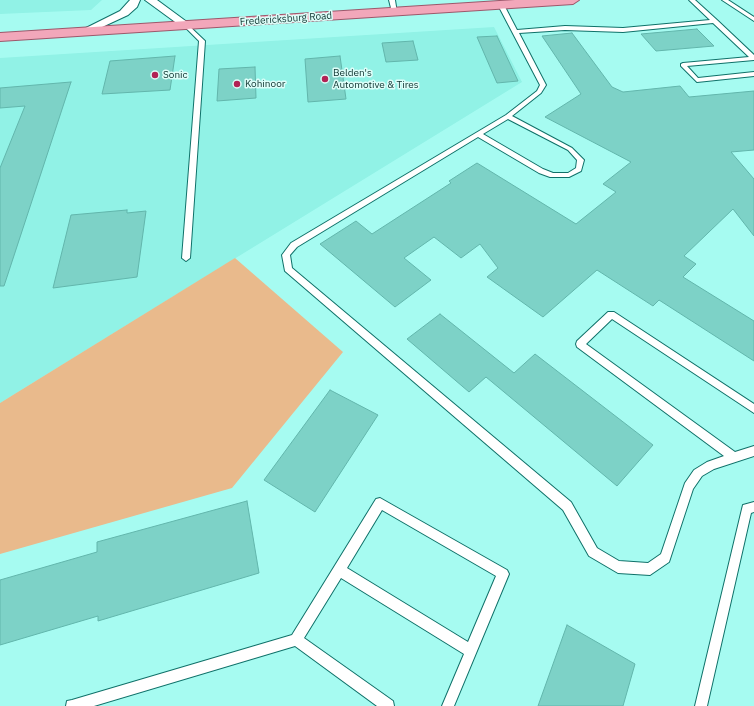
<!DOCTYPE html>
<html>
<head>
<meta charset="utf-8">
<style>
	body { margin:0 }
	canvas { display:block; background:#a6fbf1 }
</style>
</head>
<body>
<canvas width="754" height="706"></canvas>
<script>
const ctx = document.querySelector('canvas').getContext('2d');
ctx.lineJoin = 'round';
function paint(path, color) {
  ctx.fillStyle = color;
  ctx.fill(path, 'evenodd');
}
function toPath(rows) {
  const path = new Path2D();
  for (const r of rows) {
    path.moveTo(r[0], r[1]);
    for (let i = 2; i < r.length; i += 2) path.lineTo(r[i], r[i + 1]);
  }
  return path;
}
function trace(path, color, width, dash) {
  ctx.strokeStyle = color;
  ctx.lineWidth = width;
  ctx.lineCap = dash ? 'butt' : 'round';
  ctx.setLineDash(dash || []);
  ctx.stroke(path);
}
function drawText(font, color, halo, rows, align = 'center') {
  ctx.font = font + ' "IBM Plex Sans",sans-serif';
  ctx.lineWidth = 3;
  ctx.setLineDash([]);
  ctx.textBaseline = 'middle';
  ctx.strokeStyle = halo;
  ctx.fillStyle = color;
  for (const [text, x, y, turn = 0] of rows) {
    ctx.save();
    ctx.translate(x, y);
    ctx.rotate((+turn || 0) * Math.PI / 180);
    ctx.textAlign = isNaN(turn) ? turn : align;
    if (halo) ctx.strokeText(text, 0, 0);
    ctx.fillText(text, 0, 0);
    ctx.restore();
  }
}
paint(toPath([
	[0,0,102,0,91,10,0,14],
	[494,27,522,82,0,403,0,58]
]), '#91f2e6');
paint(toPath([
	[235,258,343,352,232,488,0,554,0,403]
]), '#e9ba8c');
const building = toPath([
	[697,29,714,46,656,51,641,34,697,29],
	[572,33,612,87,623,92,680,86,689,97,754,91,754,150,731,152,754,179,754,236,733,209,684,256,696,264,683,277,754,321,754,361,659,300,653,306,597,270,543,317,487,277,498,268,480,244,461,258,434,237,404,258,431,280,395,307,320,244,356,221,372,234,451,183,449,181,477,163,576,224,616,192,603,184,631,162,545,117,581,94,542,36,572,33],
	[497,36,518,81,497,83,477,37,497,36],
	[413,41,418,60,386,62,382,43,413,41],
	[175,56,170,90,102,94,110,61,175,56],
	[340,56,346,99,308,102,305,59,340,56],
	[255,67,256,98,217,101,219,69,255,67],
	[71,82,4,286,0,286,0,168,25,106,0,108,0,88,71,82],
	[127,210,127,213,146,211,137,277,53,288,71,215,127,210],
	[440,314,514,373,535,354,653,445,617,486,486,377,469,392,407,339,440,314],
	[330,390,378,415,315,512,264,480,330,390],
	[247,501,259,573,98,621,98,616,0,645,0,580,97,552,97,542,247,501],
	[567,625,635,664,623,706,538,706,567,625]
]);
paint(building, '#7dd2c7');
trace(building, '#62b6ac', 1);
const lane = toPath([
	[389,0,395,0,397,13,392,12,389,0],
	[689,0,695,0,717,20,754,55,754,60,687,66,698,78,754,72,754,76,697,82,681,66,681,64,683,63,749,57,713,23,623,32,565,30,519,33,546,85,541,93,512,116,572,148,584,160,581,171,569,177,550,177,539,173,478,137,297,247,290,255,292,268,571,502,597,548,619,561,648,563,661,554,685,483,694,470,707,462,724,456,577,347,576,344,577,341,608,312,614,312,754,404,754,413,612,319,586,344,735,452,754,446,754,456,714,469,702,476,693,489,669,562,650,575,618,573,589,556,563,510,285,271,282,255,291,243,506,115,537,91,540,85,498,5,499,4,504,5,517,30,565,26,623,28,710,20,689,0],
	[508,119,568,150,577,160,576,168,568,173,553,173,543,169,483,134,508,119],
	[722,0,728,0,754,17,754,21,722,0],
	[186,23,205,41,190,258,186,261,182,258,199,41,184,26,184,24,186,23],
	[380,498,507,570,509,574,454,706,442,706,464,654,341,578,304,638,393,701,394,706,377,706,295,646,94,706,66,706,67,701,72,700,292,635,376,499,380,498],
	[382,510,496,576,468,642,347,568,382,510],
	[754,502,754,512,751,513,707,706,695,706,742,509,743,505,754,502]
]);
const street = toPath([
	[130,0,140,0,137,7,128,15,87,34,79,34,78,32,120,11,130,0],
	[145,0,157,0,191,25,190,27,182,27,145,0]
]);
const primary = toPath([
	[515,0,579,0,573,4,0,41,0,33,515,0]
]);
trace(lane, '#0f7169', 2);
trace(street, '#0f7169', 2);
trace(primary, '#9c586b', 2);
paint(lane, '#fff');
paint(street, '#fff');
paint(primary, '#f2a7ba');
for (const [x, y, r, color] of [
	[155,75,4,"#b22255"],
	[325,79,4,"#b22255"],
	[237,84,4,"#b22255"]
]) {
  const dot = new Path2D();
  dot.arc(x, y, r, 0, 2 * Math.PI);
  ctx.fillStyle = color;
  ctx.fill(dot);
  trace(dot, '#defef9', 1.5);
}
drawText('10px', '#0e332f', '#defef9', [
	["Fredericksburg Road",286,19,-4]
]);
drawText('10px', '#0e332f', '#defef9', [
	["Belden's",333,73],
	["Automotive & Tires",333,85],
	["Sonic",163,75],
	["Kohinoor",245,84]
], 'left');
</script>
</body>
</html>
